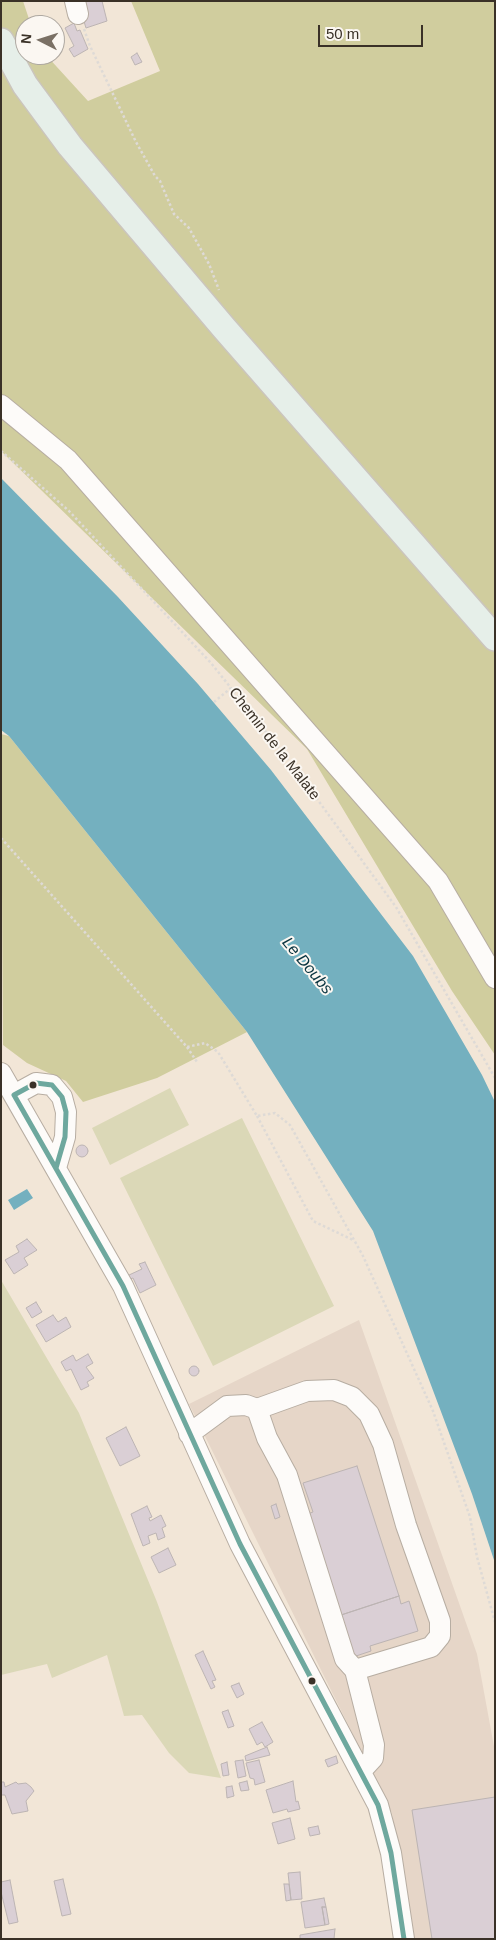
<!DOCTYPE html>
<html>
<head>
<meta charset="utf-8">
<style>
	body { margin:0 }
	#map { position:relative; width:496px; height:1940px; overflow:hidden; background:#f2e6d7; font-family:Arial,sans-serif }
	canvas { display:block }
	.frame { position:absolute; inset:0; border:2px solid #3a3127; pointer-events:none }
	.north { position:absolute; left:15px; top:15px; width:50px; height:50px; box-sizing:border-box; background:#fbf7f2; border:1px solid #aea8a1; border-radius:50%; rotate:275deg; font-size:14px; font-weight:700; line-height:20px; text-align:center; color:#3a3127 }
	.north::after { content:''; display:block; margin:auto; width:18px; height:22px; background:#7a7065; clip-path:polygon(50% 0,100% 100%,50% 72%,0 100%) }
	.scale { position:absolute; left:318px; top:25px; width:105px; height:22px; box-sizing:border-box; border:2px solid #3a3127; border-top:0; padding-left:6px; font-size:15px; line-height:18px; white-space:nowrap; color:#3a3127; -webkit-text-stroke:4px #fbf7f2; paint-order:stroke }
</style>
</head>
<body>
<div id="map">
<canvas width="496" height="1940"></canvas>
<div class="frame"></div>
<div class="north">N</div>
<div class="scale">50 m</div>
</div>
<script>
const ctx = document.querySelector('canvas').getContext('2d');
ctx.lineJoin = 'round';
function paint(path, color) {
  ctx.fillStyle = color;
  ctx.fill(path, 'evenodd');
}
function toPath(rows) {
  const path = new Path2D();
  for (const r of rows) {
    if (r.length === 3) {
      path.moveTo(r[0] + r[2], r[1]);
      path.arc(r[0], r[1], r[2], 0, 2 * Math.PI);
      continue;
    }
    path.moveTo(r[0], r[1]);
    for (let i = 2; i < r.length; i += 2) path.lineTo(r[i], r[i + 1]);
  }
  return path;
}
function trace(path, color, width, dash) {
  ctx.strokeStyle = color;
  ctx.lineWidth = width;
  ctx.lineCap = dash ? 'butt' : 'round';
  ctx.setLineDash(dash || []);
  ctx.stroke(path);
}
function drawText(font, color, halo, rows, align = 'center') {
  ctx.font = font + ' Arial,sans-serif';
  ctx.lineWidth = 4;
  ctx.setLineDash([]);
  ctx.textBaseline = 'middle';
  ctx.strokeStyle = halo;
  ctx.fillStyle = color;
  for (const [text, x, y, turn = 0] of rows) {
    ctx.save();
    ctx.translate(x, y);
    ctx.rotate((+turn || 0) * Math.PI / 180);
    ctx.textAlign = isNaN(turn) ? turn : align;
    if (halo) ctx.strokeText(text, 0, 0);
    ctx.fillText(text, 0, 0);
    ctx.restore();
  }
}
paint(toPath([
	[359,1320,477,1654,495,1752,495,1939,410,1939,392,1813,189,1404]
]), '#e6d6c8');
paint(toPath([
	[170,1088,189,1125,110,1165,92,1128],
	[242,1118,334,1306,213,1366,120,1178],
	[1,1280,79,1413,157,1602,221,1778,189,1773,169,1753,142,1715,124,1716,107,1655,52,1678,47,1664,1,1675]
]), '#dbd8b7');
paint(toPath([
	[1,1,23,1,31,25,25,25,25,55,46,55,88,101,160,71,131,1,495,1,495,1055,452,991,307,749,1,451],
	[1,734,9,736,247,1032,157,1078,83,1102,66,1081,27,1063,3,1045]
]), '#d0cd9e');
paint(toPath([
	[1,478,118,597,198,684,271,770,413,956,482,1075,495,1102,495,1563,472,1494,373,1231,247,1032,9,736,1,730],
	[27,1189,33,1198,14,1210,8,1200]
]), '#74b0bf');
const building = toPath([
	[88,1,102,1,107,21,86,28,79,5,88,1],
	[74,23,77,31,80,30,88,49,74,57,69,49,74,46,65,28,74,23],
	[137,53,142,62,135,65,131,57,137,53],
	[82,1151,6],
	[27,1239,37,1250,24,1258,28,1265,14,1274,5,1260,19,1252,16,1246,27,1239],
	[145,1262,156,1285,140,1293,133,1278,130,1279,129,1275,142,1269,139,1264,145,1262],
	[36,1302,42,1312,32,1318,26,1308,36,1302],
	[53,1315,58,1322,66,1317,71,1327,46,1342,36,1325,53,1315],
	[88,1354,93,1363,86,1367,94,1378,87,1382,89,1386,81,1390,71,1369,66,1371,61,1362,73,1355,76,1361,88,1354],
	[194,1371,5],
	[126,1427,140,1456,120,1466,106,1438,126,1427],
	[357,1466,399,1596,338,1616,305,1515,313,1512,303,1483,357,1466],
	[276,1504,280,1517,275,1519,271,1506,276,1504],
	[147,1506,152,1517,149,1518,150,1521,161,1515,166,1526,162,1528,165,1537,158,1540,156,1533,148,1536,150,1543,143,1546,131,1514,147,1506],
	[168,1548,176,1565,159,1573,151,1557,168,1548],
	[399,1596,401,1604,409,1601,418,1631,370,1646,371,1651,350,1658,338,1616,399,1596],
	[203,1651,216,1680,212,1681,215,1687,211,1689,195,1655,203,1651],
	[239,1683,244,1694,237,1698,231,1686,239,1683],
	[228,1710,234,1726,228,1728,222,1712,228,1710],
	[262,1722,273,1742,265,1747,262,1742,257,1745,249,1729,262,1722],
	[267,1747,270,1755,246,1761,245,1756,267,1747],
	[336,1756,338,1763,328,1767,325,1760,336,1756],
	[243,1760,246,1776,238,1778,235,1761,243,1760],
	[259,1760,265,1782,255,1785,254,1779,250,1778,246,1763,259,1760],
	[227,1762,229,1775,223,1776,221,1764,227,1762],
	[247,1781,249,1790,241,1791,239,1783,247,1781],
	[293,1781,296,1802,298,1801,300,1809,288,1812,287,1809,273,1813,266,1790,293,1781],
	[1,1782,4,1782,5,1787,16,1782,18,1784,26,1783,31,1787,34,1791,26,1801,28,1811,12,1814,5,1795,1,1795,1,1782],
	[232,1786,234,1796,227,1798,226,1787,232,1786],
	[495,1797,495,1939,432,1939,412,1810,495,1797],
	[290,1818,295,1839,278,1844,272,1823,290,1818],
	[318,1826,320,1834,310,1836,308,1828,318,1826],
	[300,1872,302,1899,291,1900,288,1873,300,1872],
	[63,1879,71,1914,62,1916,54,1881,63,1879],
	[10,1880,18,1922,9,1924,1,1892,1,1882,10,1880],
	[284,1884,289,1884,291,1900,286,1901,284,1884],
	[324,1898,326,1907,322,1907,325,1925,305,1928,301,1902,324,1898],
	[322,1907,326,1907,329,1924,325,1925,322,1907],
	[335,1929,334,1939,300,1939,300,1935,335,1929]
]);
paint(building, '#dacfd5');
trace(building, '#bcb4b3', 1);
const minor = toPath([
	[75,1,78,14],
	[1,405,68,460,438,881,495,978],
	[1,1073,123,1286,240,1544,378,1805,391,1853,404,1939],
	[14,1095,36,1083,52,1085,62,1097,66,1112,65,1137,56,1168],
	[257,1409,307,1391,334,1390,352,1397,369,1414,383,1444,406,1525,440,1621,440,1636,431,1647,355,1670,374,1745,373,1758,361,1771],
	[189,1434,227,1406,246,1405,257,1409,267,1438,287,1475,345,1659,355,1670]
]);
const major = toPath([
	[1,41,25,85,70,146,224,328,495,638]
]);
trace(minor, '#b7ada2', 22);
trace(major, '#cbc5bd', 28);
trace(toPath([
	[84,29,90,46,136,142,155,176,160,181,174,214,189,228,209,264,219,290],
	[1,451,69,511,211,663,290,762,396,907,495,1078],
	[214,702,231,688],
	[1,838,187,1047,205,1043,218,1052,257,1116,275,1113,290,1125,363,1256,433,1411,470,1517,477,1557,495,1622],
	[187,1047,197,1062],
	[257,1116,313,1221,353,1240]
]), '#dedad6', 2.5, [2.5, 2.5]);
trace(minor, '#fdfbf9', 20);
trace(major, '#e6efe9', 25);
trace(toPath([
	[56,1168,65,1137,66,1112,62,1097,52,1085,36,1083,14,1095,123,1286,240,1544,378,1805,391,1853,404,1939]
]), '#6ea89e', 5);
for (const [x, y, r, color] of [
	[33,1085,4.5,"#3a3127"],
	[312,1681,4.5,"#3a3127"]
]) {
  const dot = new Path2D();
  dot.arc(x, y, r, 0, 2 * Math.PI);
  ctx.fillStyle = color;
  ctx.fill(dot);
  trace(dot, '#fbf7f2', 2);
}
drawText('15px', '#3a3127', '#fbf7f2', [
	["Chemin de la Malate",274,744,52]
]);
drawText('italic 16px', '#093440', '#fbf7f2', [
	["Le Doubs",307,966,50]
]);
</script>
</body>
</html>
